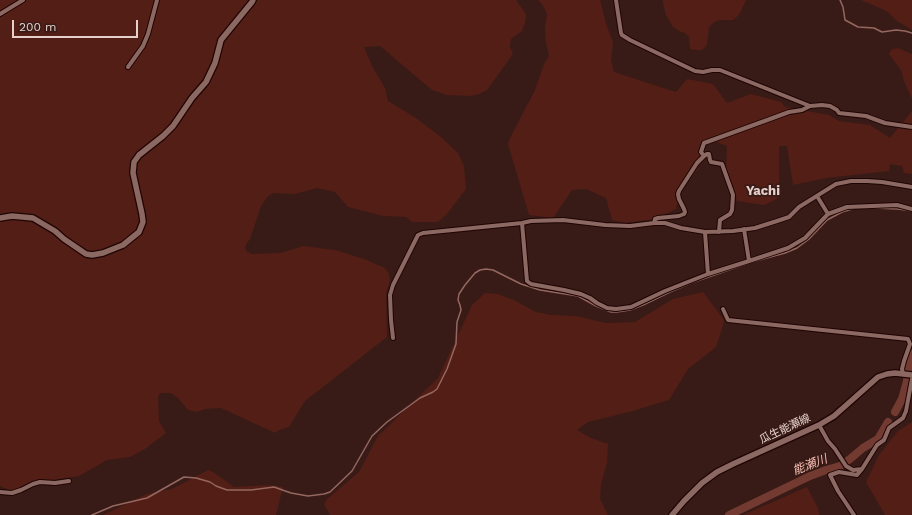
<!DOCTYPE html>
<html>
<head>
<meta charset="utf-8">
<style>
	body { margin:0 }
	#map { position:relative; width:912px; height:515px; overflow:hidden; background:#381b16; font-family:"Work Sans",sans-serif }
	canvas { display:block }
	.scale { position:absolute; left:12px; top:20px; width:126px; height:18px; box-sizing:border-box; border:2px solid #e5d0cc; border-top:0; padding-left:5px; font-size:12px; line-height:14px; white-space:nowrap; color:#e5d0cc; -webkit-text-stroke:3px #381b16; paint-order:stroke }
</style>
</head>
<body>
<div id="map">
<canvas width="912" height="515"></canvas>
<div class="scale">200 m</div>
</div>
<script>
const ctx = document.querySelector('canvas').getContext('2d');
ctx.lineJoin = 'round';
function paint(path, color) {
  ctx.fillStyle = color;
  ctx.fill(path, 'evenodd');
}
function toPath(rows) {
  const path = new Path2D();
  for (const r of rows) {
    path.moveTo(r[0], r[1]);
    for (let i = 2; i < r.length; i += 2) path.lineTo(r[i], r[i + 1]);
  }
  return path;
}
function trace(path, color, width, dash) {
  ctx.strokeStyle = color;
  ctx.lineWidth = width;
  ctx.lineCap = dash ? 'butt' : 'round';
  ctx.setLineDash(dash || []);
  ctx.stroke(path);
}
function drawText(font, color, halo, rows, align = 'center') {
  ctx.font = font + ' "Work Sans","Noto Sans JP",sans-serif';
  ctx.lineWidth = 3.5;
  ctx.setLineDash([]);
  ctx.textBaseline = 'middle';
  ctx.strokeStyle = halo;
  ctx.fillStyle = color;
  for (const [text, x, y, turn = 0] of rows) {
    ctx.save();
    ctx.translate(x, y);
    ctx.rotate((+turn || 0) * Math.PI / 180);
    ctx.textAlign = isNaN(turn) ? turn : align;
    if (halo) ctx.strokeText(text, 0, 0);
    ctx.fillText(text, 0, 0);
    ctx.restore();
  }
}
paint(toPath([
	[0,0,516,0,526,14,525,23,522,31,511,39,510,47,513,54,487,90,479,94,471,96,447,95,432,90,380,46,364,47,373,68,385,88,388,101,416,118,441,137,458,153,464,166,466,189,447,214,438,222,412,222,406,217,383,216,348,207,335,192,317,188,295,194,274,193,268,196,261,206,250,239,245,246,246,251,252,254,281,253,303,246,335,250,364,259,385,268,389,274,390,280,386,294,387,337,305,401,289,427,279,430,275,433,221,408,205,409,197,412,188,410,178,398,171,393,160,393,158,397,159,421,166,433,145,449,130,457,107,460,79,476,39,482,14,492,0,486],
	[538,0,600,0,606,24,613,42,611,60,614,72,676,92,687,79,713,84,727,103,751,94,781,102,785,107,829,115,839,121,870,125,890,138,912,111,912,174,904,173,902,166,890,164,889,171,826,178,793,185,787,146,779,146,779,187,777,199,764,205,737,201,732,183,726,170,727,146,717,142,706,145,698,169,679,193,676,209,655,219,624,223,612,220,606,198,586,189,572,190,553,218,529,215,508,144,510,138,535,90,544,64,549,56,546,43,545,28,547,14,542,4],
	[663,0,746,0,741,11,738,16,733,20,720,20,714,22,709,27,707,45,702,50,696,50,690,49,689,37,685,33,679,31,673,27,666,15,663,3],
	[861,0,912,0,912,30,897,21,888,12,882,9],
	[898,48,912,54,912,99,904,81,901,70,889,54,892,49],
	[703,292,724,320,722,329,716,347,688,369,669,400,629,412,588,422,577,430,591,438,608,444,607,463,601,484,600,499,608,515,330,515,324,504,327,499,359,472,378,436,438,378,472,305,485,293,498,294,514,300,536,312,551,315,576,316,606,323,635,322,673,299],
	[912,422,912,515,885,515,866,482,879,455,898,431],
	[208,470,213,472,234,487,269,485,283,487,276,515,103,515,147,494,172,489],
	[807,487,818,508,819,515,743,515]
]), '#531e16');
trace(toPath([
	[840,0,843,7,845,20,858,27,874,28,882,32,896,30,905,31,912,33],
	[874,208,898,209,912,211],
	[92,515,113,506,147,498,184,477,196,478,210,482,216,486,227,490,251,490,274,487,291,493,308,496,324,494,330,492,352,471,372,436,387,422,420,398,433,392,437,389,447,369,456,344,457,322,461,310,460,305,458,300,459,294,465,285,475,273,480,270,486,269,493,270,521,284,540,290,578,296,596,306,611,312,617,312,630,310,643,305,670,292,691,283,752,262,785,253,797,248,809,239,827,220,842,212,852,209]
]), '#956760', 1.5);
trace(toPath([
	[895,412,902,399,907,381,909,361,912,354],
	[729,515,810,476,826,470,840,466,850,459,863,448,878,439,888,422]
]), '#733a31', 8);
const street = toPath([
	[616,0,621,33,622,35,630,40,695,71,703,72,712,70,720,70,810,106],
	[0,14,23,0],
	[128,67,143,46,148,34,157,0],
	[704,156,701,152,704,143,770,119,789,112,802,110,810,106,822,105,830,106,837,110,839,113,866,116,885,123,912,127],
	[817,196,828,214,847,207,897,205,912,209],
	[522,223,527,281,531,284,564,290,581,294,590,298,597,303,607,308,616,309,631,307,665,291,708,274,746,262,788,248,805,238,828,214],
	[654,223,655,219,658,218,679,216,684,214,685,212,684,209,679,199,678,194,679,191,697,163,704,156,707,154,709,154,710,160,711,162,722,164,733,195,732,210,730,214,720,220,719,232],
	[744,229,749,261],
	[705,232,708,274],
	[723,309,728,320,908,339,910,344,904,361,902,369,903,374],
	[393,338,391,320,390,295,393,285,418,235,423,233,522,223,531,221,563,220,605,225,630,226,654,223,665,223,681,228,705,232,733,231,755,228,777,221,789,217,799,207,836,184,851,181,867,181,882,182,912,187],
	[819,425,828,441,835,449,846,466,853,470,862,469],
	[0,492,12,493,21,490,33,484,40,482,55,483,69,481],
	[854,515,838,491,830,475,839,472,857,475,862,469,877,445,884,440,889,428,903,418,906,411,912,379]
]);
const secondary = toPath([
	[0,218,12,216,33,218,55,231,64,239,86,254,92,255,103,253,123,245,139,232,143,222,142,214,133,173,134,162,139,155,163,136,173,126,192,98,206,82,215,63,221,40,252,2,253,0],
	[672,515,684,501,702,483,717,472,733,464,819,425,834,416,878,377,887,374,895,373,912,375]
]);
trace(street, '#1e0403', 6);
trace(secondary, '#1e0403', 8);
trace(street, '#8c6862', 4);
trace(secondary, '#8c6862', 5.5);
drawText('11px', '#e5d0cc', '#381b16', [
	["瓜生能瀬線",785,429,-25]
]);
drawText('italic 12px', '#f5bdb3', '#381b16', [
	["能瀬川",810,465,-21]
]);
drawText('bold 13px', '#e5d0cc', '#381b16', [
	["Yachi",763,191]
]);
</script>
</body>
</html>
